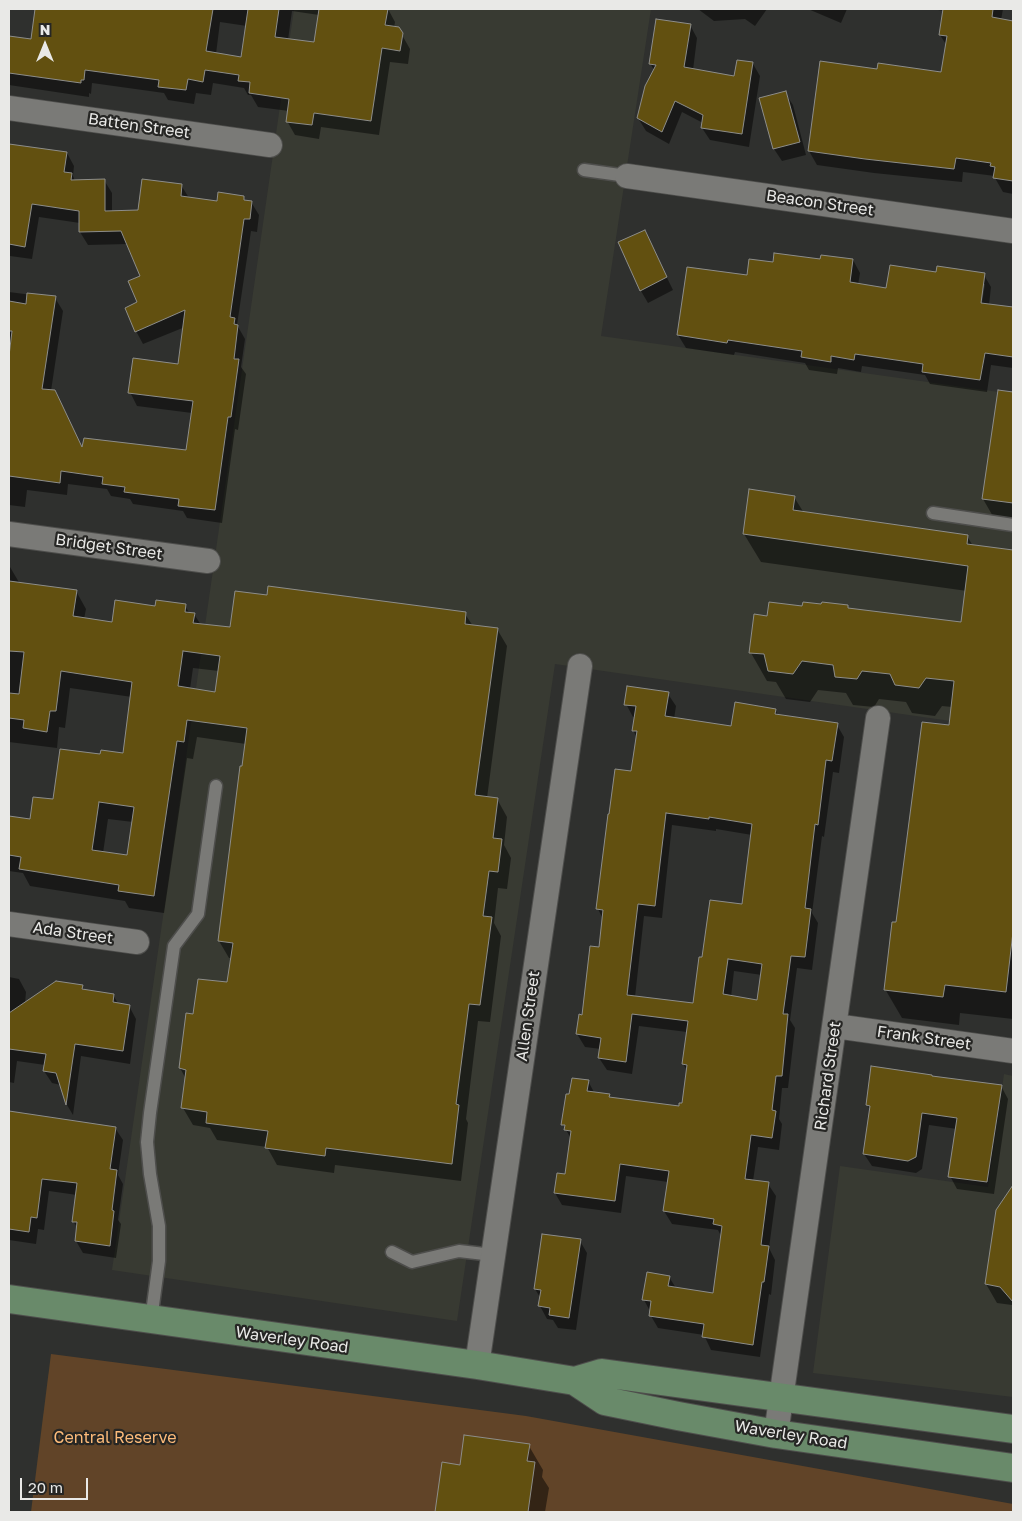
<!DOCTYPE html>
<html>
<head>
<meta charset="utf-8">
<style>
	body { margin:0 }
	#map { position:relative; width:1022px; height:1521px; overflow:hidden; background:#2f302e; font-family:"Golos Text",sans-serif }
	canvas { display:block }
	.frame { position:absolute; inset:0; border:10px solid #e9e9e7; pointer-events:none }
	.north { position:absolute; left:20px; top:20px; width:50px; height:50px; -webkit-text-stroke:4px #262624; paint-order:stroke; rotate:0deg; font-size:14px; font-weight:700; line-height:20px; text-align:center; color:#e9e9e7 }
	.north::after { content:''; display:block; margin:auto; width:18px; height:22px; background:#e9e9e7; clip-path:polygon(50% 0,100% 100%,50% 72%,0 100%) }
	.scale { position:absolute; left:20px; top:1478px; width:68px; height:22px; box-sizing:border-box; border:2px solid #e9e9e7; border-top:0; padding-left:6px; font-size:15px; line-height:18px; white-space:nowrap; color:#e9e9e7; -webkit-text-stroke:4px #262624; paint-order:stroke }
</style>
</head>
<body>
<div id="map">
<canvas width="1022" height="1521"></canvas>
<div class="frame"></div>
<div class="north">N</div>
<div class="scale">20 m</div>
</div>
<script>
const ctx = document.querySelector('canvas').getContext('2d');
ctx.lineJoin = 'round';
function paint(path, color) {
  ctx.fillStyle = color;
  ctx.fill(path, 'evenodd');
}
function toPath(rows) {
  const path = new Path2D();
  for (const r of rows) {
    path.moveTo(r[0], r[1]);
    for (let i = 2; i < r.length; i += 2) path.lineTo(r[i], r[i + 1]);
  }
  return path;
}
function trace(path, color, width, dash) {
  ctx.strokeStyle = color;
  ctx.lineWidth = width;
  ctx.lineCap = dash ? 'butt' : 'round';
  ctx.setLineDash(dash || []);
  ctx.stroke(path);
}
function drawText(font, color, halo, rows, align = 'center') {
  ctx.font = font + ' "Golos Text",sans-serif';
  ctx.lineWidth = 4.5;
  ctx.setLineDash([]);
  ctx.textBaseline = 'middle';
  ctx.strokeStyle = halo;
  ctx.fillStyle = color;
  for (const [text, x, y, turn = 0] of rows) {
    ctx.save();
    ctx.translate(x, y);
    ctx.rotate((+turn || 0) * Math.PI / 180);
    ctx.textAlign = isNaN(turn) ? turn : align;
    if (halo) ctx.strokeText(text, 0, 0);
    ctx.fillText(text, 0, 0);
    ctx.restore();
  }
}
paint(toPath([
	[294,9,651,9,601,336,1013,394,1013,730,555,664,457,1321,112,1270],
	[1004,1074,1013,1076,1013,1397,813,1373,840,1166,988,1187]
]), '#383a32');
paint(toPath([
	[51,1354,526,1416,1013,1504,1013,1512,31,1512]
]), '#614428');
paint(toPath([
	[36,9,388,9,395,22,394,28,398,28,410,49,408,64,390,62,379,135,321,127,319,139,295,135,287,121,289,111,258,107,251,95,248,95,244,88,213,83,211,95,196,93,194,104,168,100,164,93,92,83,91,94,89,93,89,97,9,85,9,37,32,40],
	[292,11,319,15,315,44,288,40],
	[220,22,247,26,242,58,216,54],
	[698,9,767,9,755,26,745,19,714,21],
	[808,9,847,9,841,23],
	[932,9,1003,9,1001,20,1013,22,1013,194,1003,192,995,178,995,176,963,172,962,182,874,173,817,165,809,151,821,62,878,70,942,73,947,46,940,35,944,11],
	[690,25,697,38,693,70,735,77,753,64,760,76,749,147,710,140,702,128,703,123,682,112,669,144,646,131,638,118,654,70,650,63],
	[785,93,793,105,806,155,782,161,774,149,761,99],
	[9,145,67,153,74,166,73,176,75,181,104,180,112,193,112,212,139,211,181,185,189,198,218,202,243,197,246,201,251,202,259,215,257,232,251,231,237,325,245,339,241,367,246,374,238,430,235,429,222,523,187,518,183,511,133,504,130,499,111,496,107,489,68,484,67,495,27,490,25,507,9,505,9,292,55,298,63,311,51,391,83,450,187,451,192,413,137,406,130,392,179,365,185,327,143,344,136,331,142,276,128,244,88,245,80,232,80,223,39,217,32,259,10,256,9,267],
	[644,231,673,290,648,303,641,291,620,242],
	[853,260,860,273,858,285,887,289,937,273,984,275,991,287,989,305,1013,309,1013,368,991,365,987,392,930,384,925,375,862,366,861,372,838,368,837,374,809,370,805,363,735,352,734,355,686,348,678,335,748,276,774,263],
	[982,284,985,284,981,309,979,309],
	[999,391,1013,394,1013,520,994,518,983,499],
	[794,497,804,513,967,536,973,546,1013,551,1013,1019,960,1013,959,1025,902,1018,885,989,897,924,950,727,952,707,942,706,935,716,912,713,906,702,879,699,874,707,853,705,846,693,818,690,810,702,786,699,776,682,767,681,751,653,803,608,847,606,849,609,963,624,967,591,761,562,744,534],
	[9,567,10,567,20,584,76,591,86,609,84,619,113,623,156,607,185,606,190,614,194,614,201,625,232,628,465,614,473,626,497,629,507,646,487,798,497,799,507,817,504,845,511,858,507,889,498,888,494,923,501,936,490,1022,478,1021,466,1119,468,1123,461,1181,335,1165,334,1173,277,1165,267,1147,217,1140,210,1128,193,1125,183,1108,186,1079,180,1068,194,1015,228,983,232,958,229,958,219,941,246,744,197,737,193,759,187,758,164,913,129,908,125,901,30,886,23,873,9,871,9,817,31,820,54,801,101,756,124,754,132,697,70,688,65,728,59,727,57,748,9,742],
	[193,668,219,671,216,693,190,689],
	[108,819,133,822,128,857,103,853],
	[668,694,676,706,674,719,732,728,775,710,779,716,837,725,844,737,839,773,833,772,824,837,822,836,812,913,818,923,812,970,797,968,790,1020,795,1028,788,1088,782,1088,779,1119,782,1124,779,1150,758,1147,753,1181,768,1184,776,1196,769,1248,775,1260,771,1295,769,1294,760,1357,711,1350,704,1335,658,1328,651,1316,651,1313,644,1300,669,1277,676,1288,714,1294,721,1236,718,1230,672,1224,664,1211,668,1182,626,1176,621,1213,562,1205,555,1193,566,1176,571,1139,563,1124,588,1081,595,1094,609,1096,611,1099,680,1108,683,1105,688,1072,683,1064,687,1032,639,1026,632,1074,607,1070,599,1058,601,1049,585,1047,577,1034,600,949,603,919,598,909,632,773,637,738,633,730,635,717,633,717,626,704],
	[672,825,716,831,716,829,752,835,743,906,703,959,694,1004,635,997,644,916,662,918],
	[734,971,762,975,758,1001,731,997],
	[9,977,19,979,26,992,25,1004,82,986,85,991,113,995,119,1005,129,1006,136,1019,130,1064,81,1056,73,1115,67,1105,61,1085,52,1083,44,1071,45,1065,17,1061,14,1083,9,1082],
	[1001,1086,1008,1099,994,1194,957,1189,950,1176,957,1129,929,1125,922,1169,916,1173,872,1166,864,1154,871,1111,867,1105],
	[115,1128,123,1140,118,1175,123,1184,118,1220,121,1224,116,1258,83,1253,76,1241,78,1229,73,1221,77,1195,49,1191,44,1230,38,1229,36,1244,9,1240,10,1157],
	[1006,1198,1013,1199,1013,1307,1012,1305,997,1303,986,1284],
	[580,1241,587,1253,576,1330,558,1328,553,1320,547,1319,540,1306,541,1299,535,1289],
	[529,1446,543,1470,542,1477,549,1488,545,1512,436,1512,443,1464,461,1466]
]), '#0007');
const building = toPath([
	[35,9,213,9,206,51,241,57,248,9,279,9,275,37,314,42,319,9,388,9,385,25,399,27,403,33,400,51,382,48,371,121,314,113,312,125,286,122,289,99,249,93,250,82,238,81,239,75,205,70,203,82,188,79,186,90,158,87,159,80,85,70,84,80,81,80,81,83,9,73,9,36,31,39,35,9],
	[943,9,993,9,992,17,1013,21,1013,181,993,178,995,167,990,166,991,163,956,158,954,169,865,159,808,151,820,61,877,69,878,63,941,72,947,36,939,35,943,9],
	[656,19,691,24,684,67,734,76,737,60,753,62,742,134,701,128,703,115,675,101,662,132,637,118,645,86,656,65,649,64,656,19],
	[786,91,800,142,773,149,759,98,786,91],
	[9,144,67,152,64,172,72,173,71,180,105,179,105,211,138,210,142,179,182,184,181,196,217,201,218,192,244,196,244,200,252,201,250,219,244,219,230,317,235,318,234,324,238,325,234,359,239,359,231,417,228,417,215,510,178,506,179,499,124,492,125,487,102,484,103,477,61,471,60,483,9,476,9,356,12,331,9,331,9,301,26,304,27,293,56,296,42,389,55,390,82,447,84,438,186,450,193,401,128,393,133,358,178,364,185,310,135,332,125,308,137,302,128,281,140,276,121,231,79,232,79,211,32,204,25,247,9,244,9,144],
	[645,230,667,277,640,291,618,242,645,230],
	[774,253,820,259,821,255,853,259,850,282,886,288,890,265,936,272,937,266,985,273,981,303,1013,307,1013,357,985,353,980,380,922,372,923,364,855,354,854,360,831,356,831,362,801,357,802,351,728,340,727,343,677,335,687,267,747,275,749,259,773,262,774,253],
	[998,390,1013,392,1013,503,982,499,998,390],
	[749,489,795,496,793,510,968,535,967,544,1013,550,1013,932,1006,992,945,985,943,997,884,990,892,922,896,922,922,722,949,725,954,681,926,678,919,688,895,685,890,674,862,671,857,679,835,677,833,665,802,661,793,674,768,671,764,654,749,653,754,614,767,616,769,602,802,606,803,602,821,604,822,602,848,605,848,608,961,622,968,566,743,534,749,489],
	[9,581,77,590,73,616,112,622,115,600,155,606,156,600,186,604,185,612,195,613,193,623,230,627,235,591,267,595,268,586,466,612,465,624,498,628,475,795,498,798,493,838,502,839,498,872,489,871,483,916,492,917,480,1005,469,1004,456,1104,459,1105,452,1164,326,1148,325,1156,265,1148,268,1131,206,1123,207,1112,181,1108,186,1070,179,1068,186,1013,193,1014,198,979,227,982,233,943,218,941,240,766,242,766,247,728,187,720,184,742,177,741,154,896,118,891,119,885,19,869,21,857,9,855,9,816,30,819,33,797,53,799,60,749,100,754,101,750,123,753,132,682,61,671,56,711,50,711,47,732,23,728,24,720,9,718,9,693,19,694,24,652,9,651,9,581],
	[183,651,220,656,215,692,178,686,183,651],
	[99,802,134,807,127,855,92,850,99,802],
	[627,686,669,692,665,716,731,726,735,702,776,709,775,714,838,723,832,761,826,760,818,825,815,824,805,908,811,909,805,957,791,956,783,1014,788,1014,782,1076,776,1076,772,1110,776,1111,772,1138,751,1135,745,1179,769,1182,761,1245,769,1246,764,1282,762,1282,753,1345,702,1337,704,1324,649,1316,651,1301,642,1300,647,1272,670,1276,668,1286,713,1293,722,1226,713,1224,714,1219,663,1211,669,1171,620,1164,615,1201,554,1193,557,1173,565,1174,571,1131,564,1130,565,1125,561,1125,566,1094,569,1094,572,1078,589,1080,587,1091,610,1094,609,1097,679,1106,679,1103,682,1103,687,1065,682,1064,688,1021,632,1014,626,1062,598,1058,601,1038,576,1034,579,1014,582,1015,590,946,599,947,603,910,596,909,608,814,609,814,615,769,631,771,637,731,632,731,636,706,624,705,627,686],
	[666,813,709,819,709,817,752,824,742,904,710,900,702,957,699,957,693,1003,627,995,638,904,655,906,666,813],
	[728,959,762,964,757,1000,723,994,728,959],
	[56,981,83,985,82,989,114,994,113,1002,130,1005,123,1051,75,1044,66,1105,56,1073,43,1071,46,1054,9,1049,9,1013,56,981],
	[871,1066,932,1075,932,1076,1002,1085,987,1182,948,1177,957,1118,922,1113,916,1157,908,1161,863,1154,870,1106,866,1105,871,1066],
	[9,1111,116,1127,110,1169,117,1170,112,1210,114,1211,110,1246,75,1241,77,1222,72,1222,77,1183,42,1179,37,1218,31,1217,29,1232,9,1229,9,1111],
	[1013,1185,1013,1302,1000,1287,985,1284,996,1210,1013,1185],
	[542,1234,581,1239,569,1318,549,1315,550,1308,538,1306,541,1290,534,1289,542,1234],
	[464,1435,530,1444,527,1461,535,1462,528,1512,435,1512,442,1462,460,1465,464,1435]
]);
paint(building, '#625010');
trace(building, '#8d8d8a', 1);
const lane = toPath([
	[584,170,627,176],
	[933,513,1013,525],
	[392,1252,412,1262,459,1251,493,1255],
	[151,1320,159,1261,159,1226,150,1174,147,1142,150,1113,174,946,198,914,216,786]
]);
const street = toPath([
	[9,108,270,145],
	[627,176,1013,231],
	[9,534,208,561],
	[9,924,137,942],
	[835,1026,1013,1051],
	[477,1365,580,666],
	[776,1434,878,718]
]);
const primary = toPath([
	[9,1299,477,1365,575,1381,602,1373,1013,1429],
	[575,1381,605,1401,678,1416,776,1434,1013,1468]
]);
trace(lane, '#4e4e4c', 15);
trace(street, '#4e4e4c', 26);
trace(primary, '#4e4e4c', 30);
trace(lane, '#7a7a77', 12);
trace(street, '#7a7a77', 24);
trace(primary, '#698a6a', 28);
drawText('16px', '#e9e9e7', '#262624', [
	["Batten Street",139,126,8],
	["Beacon Street",820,203,8],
	["Bridget Street",109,547,8],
	["Ada Street",73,933,8],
	["Allen Street",528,1016,-82],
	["Frank Street",924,1038,8],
	["Richard Street",828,1076,-82],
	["Waverley Road",292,1340,8],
	["Waverley Road",791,1435,9]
]);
drawText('16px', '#fdbb7a', '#262624', [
	["Central Reserve",115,1438]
]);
</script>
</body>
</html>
